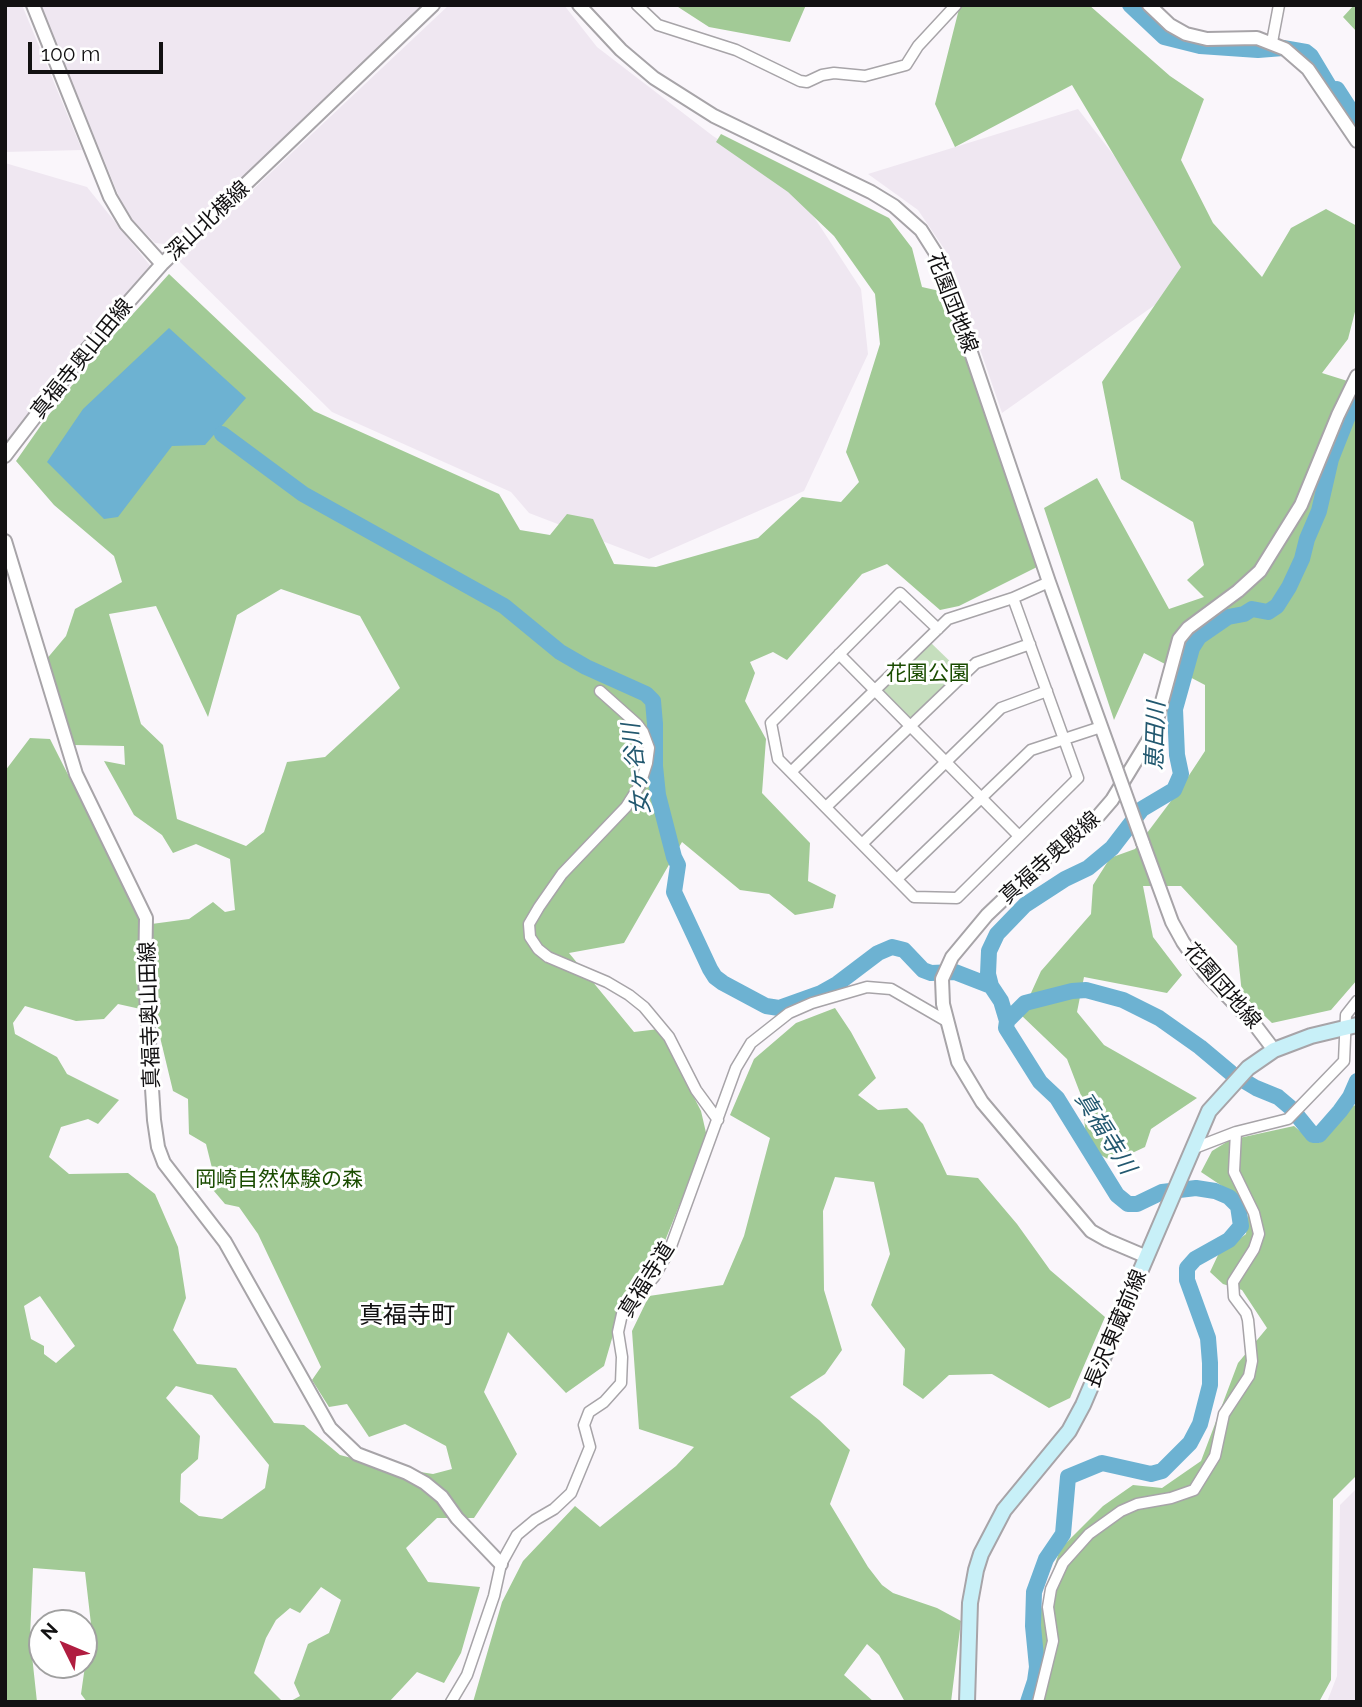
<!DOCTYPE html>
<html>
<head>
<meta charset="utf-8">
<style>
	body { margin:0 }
	#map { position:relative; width:1362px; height:1707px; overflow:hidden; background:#faf6fb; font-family:Raleway,sans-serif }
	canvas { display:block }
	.frame { position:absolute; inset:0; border:7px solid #121112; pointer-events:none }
	.north { position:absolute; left:28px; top:1609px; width:70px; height:70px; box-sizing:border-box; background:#fff; border:2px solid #a0a0a0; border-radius:50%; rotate:313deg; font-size:19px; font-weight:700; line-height:28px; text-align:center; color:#121112 }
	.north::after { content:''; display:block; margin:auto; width:24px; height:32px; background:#b01d40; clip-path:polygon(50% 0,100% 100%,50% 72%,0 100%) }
	.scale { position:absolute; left:28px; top:42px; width:135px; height:32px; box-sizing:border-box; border:4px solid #121112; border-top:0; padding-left:9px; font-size:21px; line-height:24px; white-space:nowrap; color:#121112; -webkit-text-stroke:5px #fff; paint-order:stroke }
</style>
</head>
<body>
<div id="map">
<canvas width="1362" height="1707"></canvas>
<div class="frame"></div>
<div class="north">N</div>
<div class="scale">100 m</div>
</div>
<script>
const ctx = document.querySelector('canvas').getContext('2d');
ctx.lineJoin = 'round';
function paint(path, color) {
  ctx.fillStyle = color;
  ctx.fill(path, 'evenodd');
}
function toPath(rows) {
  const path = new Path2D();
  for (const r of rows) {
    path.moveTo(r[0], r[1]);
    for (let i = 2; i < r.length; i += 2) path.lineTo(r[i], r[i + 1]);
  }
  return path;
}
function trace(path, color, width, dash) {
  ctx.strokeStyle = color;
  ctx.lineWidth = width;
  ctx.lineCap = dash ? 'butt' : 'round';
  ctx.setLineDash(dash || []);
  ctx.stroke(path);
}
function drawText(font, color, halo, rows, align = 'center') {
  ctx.font = font + ' Raleway,"Noto Sans JP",sans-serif';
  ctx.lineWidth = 6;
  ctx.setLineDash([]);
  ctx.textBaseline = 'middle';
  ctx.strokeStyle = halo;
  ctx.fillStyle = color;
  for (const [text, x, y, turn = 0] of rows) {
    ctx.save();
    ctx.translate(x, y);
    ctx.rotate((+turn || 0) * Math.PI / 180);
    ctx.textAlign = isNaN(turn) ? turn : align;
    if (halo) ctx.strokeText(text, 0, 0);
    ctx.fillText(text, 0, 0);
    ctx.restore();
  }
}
paint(toPath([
	[5,5,22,5,82,150,5,152],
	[40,5,425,5,174,245,155,243,133,221,120,199],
	[449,5,564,5,597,47,713,136,797,191,861,289,868,354,804,491,649,559,529,513,511,492,332,412,178,260],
	[1078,109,1203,271,1002,413,947,253,918,210,868,174],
	[5,163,87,187,152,268,5,443],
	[1357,1488,1357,1702,1327,1702,1337,1676,1340,1505]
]), '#efe7f1');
paint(toPath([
	[929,641,962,673,913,722,880,689]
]), '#c5debd');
paint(toPath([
	[675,5,806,5,790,42,709,27],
	[960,5,1089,5,1170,76,1204,99,1181,160,1213,223,1262,277,1291,228,1326,209,1357,226,1357,304,1348,339,1322,373,1357,384,1357,980,1331,1010,1272,1023,1242,994,1237,946,1181,886,1143,886,1153,937,1182,975,1167,993,1084,977,1077,1012,1104,1045,1197,1098,1151,1129,1145,1147,1113,1162,1087,1147,1082,1098,1067,1059,1021,1015,1041,971,1091,914,1093,885,1110,858,1135,849,1180,789,1205,751,1205,685,1144,653,1114,720,1044,508,1097,478,1169,609,1204,597,1187,580,1204,565,1193,522,1121,479,1102,382,1181,267,1072,85,955,147,935,104],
	[1354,5,1357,5,1357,32,1343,17],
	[721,134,889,218,912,248,922,287,944,292,1039,566,959,606,940,610,887,564,862,574,787,660,773,652,750,662,755,673,745,701,766,739,762,793,810,843,808,881,836,895,833,908,795,915,769,894,740,890,682,842,624,943,569,953,634,1032,659,1029,701,1111,707,1137,656,1263,620,1311,604,1366,566,1393,508,1332,484,1392,517,1454,474,1518,437,1518,406,1548,428,1582,480,1587,461,1653,444,1683,417,1672,389,1702,289,1702,300,1696,294,1683,308,1644,329,1633,341,1600,321,1587,300,1613,290,1608,276,1620,266,1638,254,1673,283,1702,87,1702,81,1694,91,1624,85,1572,33,1568,30,1637,37,1702,5,1702,5,771,30,738,50,739,144,925,189,919,213,902,225,912,235,910,230,859,196,844,173,853,162,835,134,815,104,761,125,765,124,746,74,745,45,661,66,636,75,609,122,582,114,556,54,505,16,461,44,421,95,356,169,274,314,411,499,494,520,530,550,535,567,514,593,519,614,564,656,567,758,538,802,497,841,502,859,482,846,452,880,344,875,294,834,236,788,192,716,142],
	[281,589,360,616,400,688,325,757,287,762,264,832,246,846,177,819,163,745,141,724,109,614,156,606,208,717,237,615],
	[118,1004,154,1012,173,1091,188,1099,189,1134,206,1144,213,1172,208,1184,225,1204,239,1207,258,1234,321,1367,312,1380,329,1407,347,1404,369,1437,405,1424,446,1446,452,1469,433,1474,382,1466,340,1455,304,1425,274,1423,236,1368,197,1364,173,1330,186,1298,178,1247,155,1194,128,1173,69,1174,49,1157,61,1127,88,1119,98,1124,119,1100,67,1074,57,1057,15,1034,13,1023,25,1006,76,1021,104,1019],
	[40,1296,75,1346,56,1363,44,1354,44,1346,31,1339,24,1306],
	[176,1386,212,1395,269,1465,265,1488,222,1519,199,1516,180,1502,181,1474,198,1459,200,1436,166,1398],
	[835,1008,851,1032,876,1078,858,1095,878,1110,907,1108,923,1124,947,1175,978,1178,1017,1224,1050,1270,1105,1317,1070,1398,1049,1408,992,1374,949,1375,923,1399,903,1385,905,1349,871,1305,890,1254,874,1182,835,1177,823,1211,824,1290,842,1350,825,1374,790,1397,819,1420,850,1450,830,1504,868,1567,882,1585,893,1593,937,1608,961,1621,951,1702,905,1702,879,1655,867,1644,844,1675,874,1702,473,1702,502,1602,523,1561,575,1506,600,1527,676,1466,694,1447,639,1429,632,1331,649,1296,723,1285,744,1236,770,1138,730,1115,754,1059,796,1023],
	[1357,1104,1357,1475,1333,1499,1331,1680,1319,1702,1040,1702,1041,1609,1060,1549,1103,1506,1133,1485,1162,1488,1201,1461,1238,1363,1267,1328,1242,1290,1223,1284,1210,1272,1218,1255,1246,1234,1248,1212,1231,1192,1201,1172,1212,1151,1230,1140,1294,1126,1308,1138,1319,1143,1350,1108]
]), '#a2ca96');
paint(toPath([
	[169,328,246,398,205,445,172,446,118,517,104,519,47,462,83,409]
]), '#6db2d2');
trace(toPath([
	[1130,5,1164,37,1200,46,1258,50,1283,48,1306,52,1311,56,1332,91,1337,89,1357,120],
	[222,434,303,494,504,606,560,652,586,667,646,694,653,701,655,724,655,766,658,795,674,857,678,865,674,892,710,969,715,977,723,983,766,1006,779,1008,821,993,837,984,878,953,892,947,904,950,923,970,931,973,955,972,991,986],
	[1007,1021,1025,1003,1072,991,1086,990,1123,1000,1159,1018,1200,1047,1231,1073,1256,1088,1278,1097,1291,1108,1313,1135,1319,1135,1340,1111,1350,1097,1357,1081],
	[1028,1702,1035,1681,1037,1667,1033,1626,1034,1592,1046,1559,1063,1534,1068,1477,1102,1463,1151,1474,1162,1471,1190,1443,1200,1424,1210,1385,1210,1363,1208,1338,1187,1280,1187,1268,1195,1259,1229,1240,1241,1226,1238,1206,1229,1197,1215,1191,1196,1188,1162,1192,1137,1204,1128,1204,1117,1195,1057,1098,1040,1082,1006,1028,1007,1021,1001,1001,991,986,988,974,989,951,997,934,1025,905,1065,879,1088,868,1112,848,1142,809,1174,790,1181,774,1177,755,1175,709,1192,648,1199,637,1228,617,1244,614,1252,609,1268,612,1277,606,1289,587,1302,559,1307,539,1319,511,1331,459,1357,393]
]), '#6db2d2', 16);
const minor = toPath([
	[637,5,658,25,736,50,800,81,807,82,822,75,834,73,865,76,906,65,918,46,956,5],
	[1272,42,1279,5],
	[938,629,900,593,771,723,778,759,914,897,957,898,1078,778,1013,598],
	[839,654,1019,836],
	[600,691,637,724,643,732,649,748,647,763,640,785,626,807,562,874,539,907,529,924,530,937,538,949,548,957,607,982,629,995,644,1007,669,1037,696,1090,718,1120],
	[791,772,948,619,1013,598,1049,582],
	[826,807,976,663,1030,644],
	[863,843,1001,708,1047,691],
	[897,879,1031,750,1101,727],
	[1192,1149,1236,1132,1288,1119,1344,1061,1346,1015,1357,1001],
	[451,1702,467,1675,494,1596,501,1564,517,1535,535,1520,554,1509,571,1493,590,1447,584,1425,589,1412,604,1402,621,1383,622,1357,618,1332,622,1314,654,1277,670,1249,736,1068,751,1043,789,1013,812,1003,867,987,891,989,948,1022],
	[1038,1702,1053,1641,1048,1607,1051,1589,1063,1563,1089,1534,1121,1511,1137,1504,1171,1498,1194,1490,1215,1456,1224,1414,1249,1376,1252,1361,1248,1320,1246,1313,1234,1297,1233,1282,1254,1249,1259,1234,1254,1213,1234,1172,1236,1132]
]);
const tertiary = toPath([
	[33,5,110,197,126,224,162,264],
	[579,5,621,50,654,78,714,116,871,192,894,206,921,230,935,252,945,276,1049,582,1116,768],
	[1149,5,1170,25,1186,34,1207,39,1257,38,1285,49,1308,69,1357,141],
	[5,456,87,349,162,264,433,5],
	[5,541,76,774,146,918,145,978,154,1120,158,1147,164,1163,225,1242,330,1428,357,1454,407,1473,425,1483,442,1497,457,1518,501,1564],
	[1143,843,1172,922,1183,942,1205,973,1255,1025,1274,1050],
	[1147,1257,1107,1240,1091,1231,982,1102,958,1062,943,1004,942,979,952,957,987,915,1051,854,1093,822,1112,800,1154,731,1179,639,1188,628,1238,591,1260,571,1301,505,1338,415,1357,376]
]);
const secondary = toPath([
	[967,1702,970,1603,976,1570,981,1554,1004,1510,1069,1431,1083,1405,1209,1111,1248,1068,1274,1050,1311,1036,1357,1025]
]);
trace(minor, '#a7a4a8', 13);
trace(tertiary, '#a7a4a8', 16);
trace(secondary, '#a7a4a8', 18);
trace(minor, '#fff', 10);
trace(tertiary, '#fff', 12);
trace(secondary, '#c8f0f8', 14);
const tertiaryBridge = toPath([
	[1116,768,1143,843]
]);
trace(tertiaryBridge, '#a7a4a8', 16, []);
trace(tertiaryBridge, '#fff', 12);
drawText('21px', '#121112', '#fff', [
	["深山北横線",208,221,-43],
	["花園団地線",952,303,69],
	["真福寺奥山田線",82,359,-51],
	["真福寺奥殿線",1050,858,-42],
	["花園団地線",1222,986,49],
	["真福寺奥山田線",150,1015,-92],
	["真福寺道",647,1280,-58],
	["長沢東蔵前線",1116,1329,-67]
]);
drawText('21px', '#1a4c01', '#fff', [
	["花園公園",928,674],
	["岡崎自然体験の森",279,1180]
]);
drawText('italic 23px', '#22586f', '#fff', [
	["恵田川",1156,736,-88],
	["女ヶ谷川",637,769,-97],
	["真福寺川",1105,1133,58]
]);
drawText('24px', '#121112', '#fff', [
	["真福寺町",407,1316]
]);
</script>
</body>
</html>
